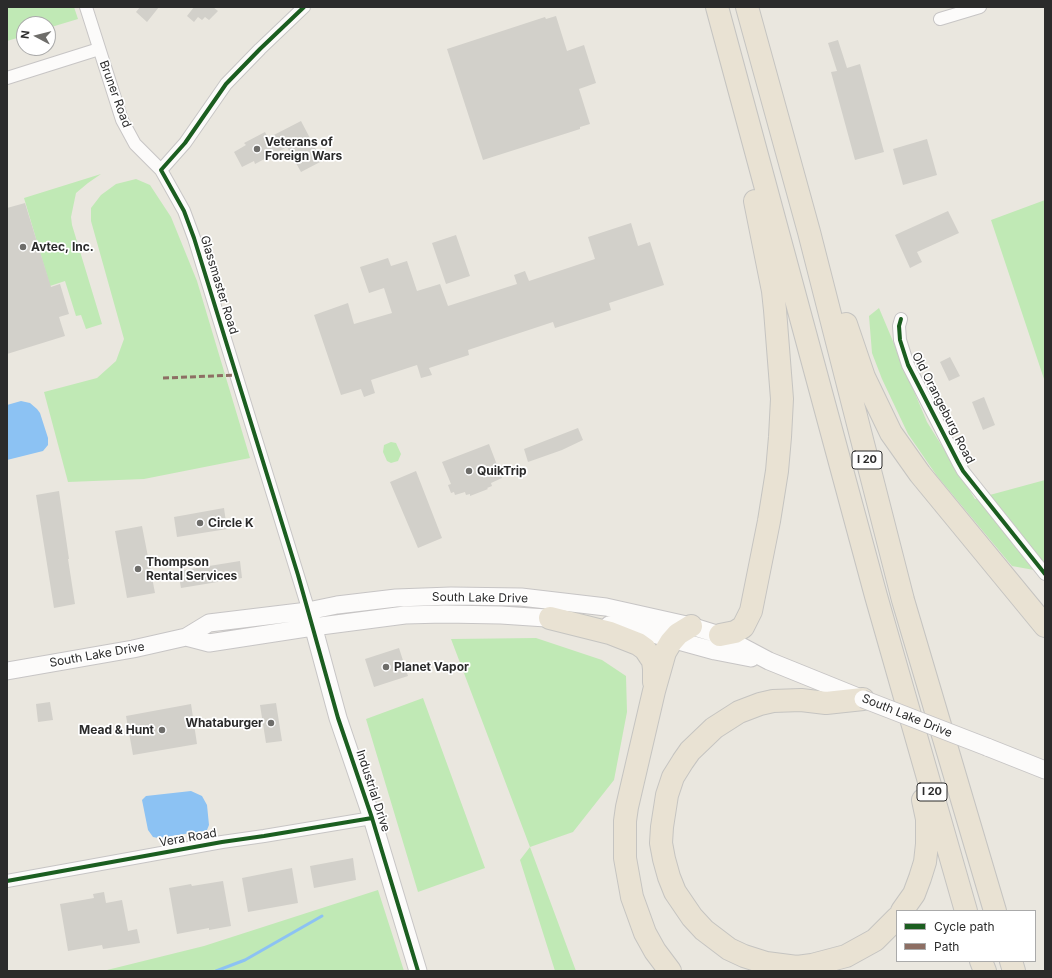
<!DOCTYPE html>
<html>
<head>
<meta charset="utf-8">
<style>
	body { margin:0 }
	#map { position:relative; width:1052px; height:978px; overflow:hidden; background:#eae7df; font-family:Inter,sans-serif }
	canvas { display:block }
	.frame { position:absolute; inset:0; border:8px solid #2b2b2b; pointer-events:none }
	.legend { position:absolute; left:896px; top:910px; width:140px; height:52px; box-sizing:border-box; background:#fff; border:1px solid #aaa; margin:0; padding:5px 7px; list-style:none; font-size:12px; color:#2b2b2b }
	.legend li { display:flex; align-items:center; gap:8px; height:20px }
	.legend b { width:20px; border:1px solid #aaa }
	.north { position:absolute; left:16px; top:16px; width:40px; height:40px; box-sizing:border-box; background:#fff; border:1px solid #aaa; border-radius:50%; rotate:277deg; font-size:11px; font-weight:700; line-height:16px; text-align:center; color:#2b2b2b }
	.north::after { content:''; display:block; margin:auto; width:14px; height:18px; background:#6e6d6a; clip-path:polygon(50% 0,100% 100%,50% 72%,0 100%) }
</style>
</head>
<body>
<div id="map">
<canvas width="1052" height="978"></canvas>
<div class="frame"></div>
<ul class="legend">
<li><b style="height:5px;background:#1b5e20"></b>Cycle path</li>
<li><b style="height:5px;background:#8d6e63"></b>Path</li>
</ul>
<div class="north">N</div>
</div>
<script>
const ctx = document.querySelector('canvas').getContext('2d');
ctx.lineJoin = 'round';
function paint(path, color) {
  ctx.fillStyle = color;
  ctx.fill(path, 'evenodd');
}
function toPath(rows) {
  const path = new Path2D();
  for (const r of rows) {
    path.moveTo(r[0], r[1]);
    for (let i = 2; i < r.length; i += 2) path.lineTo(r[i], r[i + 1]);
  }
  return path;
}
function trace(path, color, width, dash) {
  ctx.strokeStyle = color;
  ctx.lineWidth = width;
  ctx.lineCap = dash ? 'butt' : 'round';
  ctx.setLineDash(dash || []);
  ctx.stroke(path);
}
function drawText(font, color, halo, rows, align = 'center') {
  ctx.font = font + ' Inter,sans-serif';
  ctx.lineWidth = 3.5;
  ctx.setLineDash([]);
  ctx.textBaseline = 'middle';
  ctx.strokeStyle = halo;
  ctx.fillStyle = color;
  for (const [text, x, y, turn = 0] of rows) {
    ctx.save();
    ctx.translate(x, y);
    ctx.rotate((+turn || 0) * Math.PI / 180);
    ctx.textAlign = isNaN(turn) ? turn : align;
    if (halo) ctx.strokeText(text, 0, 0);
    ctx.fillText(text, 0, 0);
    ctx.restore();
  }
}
paint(toPath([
	[7,7,74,7,78,19,48,28,48,24,24,24,24,36,7,41],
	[101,174,88,183,76,193,71,217,72,225,102,324,86,329,81,315,76,316,65,281,50,286,24,198],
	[136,179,150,185,171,217,197,281,250,458,144,479,68,482,44,392,97,378,116,361,124,339,91,221,91,208,101,195,116,184],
	[1045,200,1045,382,991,220],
	[879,308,927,422,975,499,1045,480,1045,572,1012,566,937,476,908,434,882,379,872,353,869,316],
	[391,442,396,443,401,454,398,461,391,463,387,461,383,452,384,445],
	[536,638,602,660,626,676,627,712,614,780,573,832,530,847,576,971,555,971,520,860,530,847,451,639],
	[423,698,485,868,418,892,366,719],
	[378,890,404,971,103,971,204,946]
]), '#c0e9b5');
paint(toPath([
	[21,401,30,403,37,409,40,413,48,438,48,445,43,451,7,460,7,405],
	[191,791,202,796,207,805,209,825,207,830,204,831,158,838,153,837,148,830,142,800,146,796]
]), '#8cc2f3');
trace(toPath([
	[216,971,245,960,322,916]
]), '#8cc2f3', 3);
paint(toPath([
	[140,7,159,7,147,22,136,12],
	[194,7,213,7,218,11,209,20,205,17,202,20,198,17,194,22,187,16],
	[556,16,567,51,584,45,596,83,579,89,590,124,580,127,580,129,483,160,447,49,545,17,546,19],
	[838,40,847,68,860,64,884,152,855,160,831,72,837,71,828,43],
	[301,121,322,161,301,172,287,147,255,164,254,161,242,167,234,152,246,145,244,143,265,132,268,138],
	[927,139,937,175,903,185,893,149],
	[25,203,51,287,60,284,69,314,59,317,65,336,7,354,7,208],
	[948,211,959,233,917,252,922,262,910,268,895,235],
	[631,223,638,246,650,242,664,285,609,303,611,310,555,328,553,322,468,350,469,355,429,368,432,375,421,378,417,365,371,380,375,393,364,397,361,389,341,395,314,315,348,303,354,324,392,313,384,288,369,293,360,267,388,258,391,266,407,261,417,291,440,284,448,306,517,284,514,275,525,271,529,281,595,259,588,237],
	[456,235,470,276,446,284,432,243],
	[950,357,960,376,949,381,940,362],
	[984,397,995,425,983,430,972,402],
	[578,428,583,440,562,450,528,462,524,449],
	[489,444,502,478,491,483,492,486,487,488,488,489,470,496,470,494,466,495,465,492,455,495,454,492,451,493,448,485,451,484,442,462],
	[416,471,442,538,418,548,390,482],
	[59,491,69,559,68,559,75,604,54,608,36,495],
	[224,508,227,529,177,537,174,517],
	[142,526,155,593,127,598,115,531],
	[240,561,242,578,181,588,178,571],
	[399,648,408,676,374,687,365,659],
	[50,702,53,720,38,722,36,704],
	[276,703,282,741,266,743,260,705],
	[191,704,197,744,133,755,126,716],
	[353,858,356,880,314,888,310,866],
	[292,868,298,903,248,912,242,878],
	[223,881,231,926,209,930,209,928,177,934,169,888,191,884,192,886],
	[104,892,106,903,122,900,128,931,137,929,140,943,103,949,102,945,68,951,60,904,94,898,93,894]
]), '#d2d0ca');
const street = toPath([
	[86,7,122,120,135,144,161,170],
	[304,7,260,49,226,84,185,143,161,170,184,211,194,238,311,618],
	[940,19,980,7],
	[7,78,99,49],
	[901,319,899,326,900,340,908,365,958,462,963,471,1045,574],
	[7,881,222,842,264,836,372,818]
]);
const secondary = toPath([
	[311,618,338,718,372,818,418,971],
	[609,625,657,635,715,651,751,658],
	[186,637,209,643,313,627,405,615,444,614,501,615,561,619],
	[7,671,133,649,186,637,209,623,308,611,337,605,396,598,451,596,521,597,606,607,691,626,720,635,769,661,863,699],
	[987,747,1045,770]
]);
const highway = toPath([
	[717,7,876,596,966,911],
	[747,7,809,232,903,600,995,911],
	[846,324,864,377,891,433,920,474,1045,626],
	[550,618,610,633,638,644,645,649,653,661,654,669,654,682],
	[720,635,735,632,743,627,751,611,769,521,777,471,780,437,782,399,775,310,773,291,755,201],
	[863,699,826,703,801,700,773,701,760,704,739,712,714,728,690,751,683,761,673,777,667,795,662,827,661,843,664,859,669,877,675,892,692,917,704,930,729,949,744,956,766,963,797,967,812,965,846,956,875,940,897,918],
	[902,911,914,894,920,878,925,862,927,844,927,819,923,800],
	[981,961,985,971],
	[1011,961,1014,971],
	[670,971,655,951,645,933,632,897,625,858,625,821,627,807,654,691,665,652,671,642,678,634,691,626]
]);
trace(street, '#c7c5c5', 14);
trace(secondary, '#c7c5c5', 19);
trace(highway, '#c5c4c1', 24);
trace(street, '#fcfbfa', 12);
trace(secondary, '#fcfbfa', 17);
trace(highway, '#e9e2d3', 22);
const secondaryBridge = toPath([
	[863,699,987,747]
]);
trace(secondaryBridge, '#c7c5c5', 19, []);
trace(secondaryBridge, '#fcfbfa', 17);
trace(toPath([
	[163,378,237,375]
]), '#8d6e63', 3, [6, 3]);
trace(toPath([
	[304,7,260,49,226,84,185,143,161,170,184,211,194,238,298,575,338,718,372,818,418,971],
	[901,319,899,326,900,340,908,365,958,462,963,471,1045,574],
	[7,881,222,842,264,836,372,818]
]), '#1b5e20', 4);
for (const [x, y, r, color] of [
	[257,149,4,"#6e6d6a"],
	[23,247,4,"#6e6d6a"],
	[469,471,4,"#6e6d6a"],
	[200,523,4,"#6e6d6a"],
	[138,569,4,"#6e6d6a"],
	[386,667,4,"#6e6d6a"],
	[271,723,4,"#6e6d6a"],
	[162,730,4,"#6e6d6a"]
]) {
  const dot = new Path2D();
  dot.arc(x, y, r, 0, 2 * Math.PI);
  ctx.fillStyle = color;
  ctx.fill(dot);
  trace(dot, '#fff', 1.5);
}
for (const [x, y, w] of [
	[867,460,30],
	[932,792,30]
]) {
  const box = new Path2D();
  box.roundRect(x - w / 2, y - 9, w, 18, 3);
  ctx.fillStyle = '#fff';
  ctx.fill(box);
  trace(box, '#2b2b2b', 1);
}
drawText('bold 11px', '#2b2b2b', null, [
	["I 20",867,460],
	["I 20",932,792]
]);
drawText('12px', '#2b2b2b', '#fff', [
	["Bruner Road",115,94,70],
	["Glassmaster Road",219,285,73],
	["Old Orangeburg Road",943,408,63],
	["South Lake Drive",480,598,1],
	["South Lake Drive",97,655,-10],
	["South Lake Drive",907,716,22],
	["Industrial Drive",373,791,72],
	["Vera Road",188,838,-10]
]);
drawText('bold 12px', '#2b2b2b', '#fff', [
	["Veterans of",265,142],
	["Foreign Wars",265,156],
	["Avtec, Inc.",31,247],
	["QuikTrip",477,471],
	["Circle K",208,523],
	["Thompson",146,562],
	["Rental Services",146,576],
	["Planet Vapor",394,667],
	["Whataburger",263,723,"right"],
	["Mead & Hunt",154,730,"right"]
], 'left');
</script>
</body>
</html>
